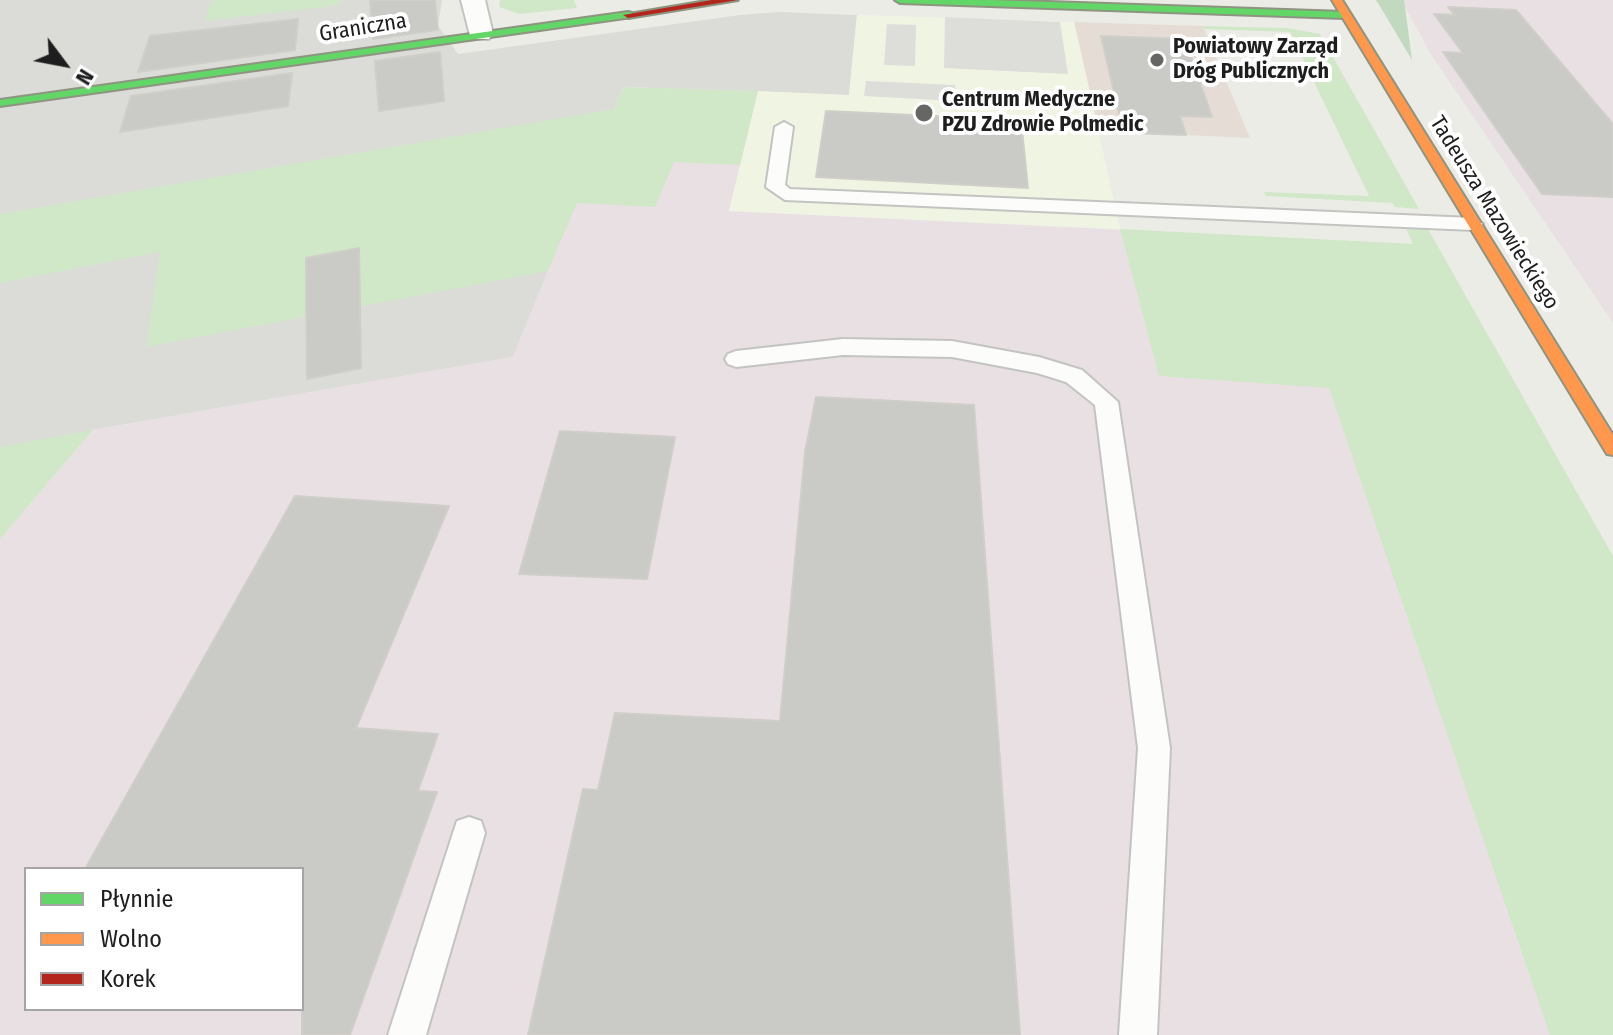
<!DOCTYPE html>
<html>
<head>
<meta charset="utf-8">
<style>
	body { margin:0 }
	#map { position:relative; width:1613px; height:1035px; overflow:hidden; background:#ecece7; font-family:"Fira Sans Condensed",sans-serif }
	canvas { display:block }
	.legend { position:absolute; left:24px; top:867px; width:280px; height:144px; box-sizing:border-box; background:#fff; border:2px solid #a5a5a5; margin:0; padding:10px 14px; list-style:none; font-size:24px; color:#1e1e1e }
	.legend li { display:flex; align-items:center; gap:16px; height:40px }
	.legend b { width:40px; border:2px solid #a5a5a5 }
	.north { position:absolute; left:24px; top:24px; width:80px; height:80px; -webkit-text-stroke:6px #fff; paint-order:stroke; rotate:122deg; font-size:22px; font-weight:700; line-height:32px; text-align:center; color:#1e1e1e }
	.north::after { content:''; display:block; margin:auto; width:28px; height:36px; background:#1e1e1e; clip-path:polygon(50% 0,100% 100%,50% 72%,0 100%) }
</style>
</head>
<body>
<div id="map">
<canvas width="1613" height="1035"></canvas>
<ul class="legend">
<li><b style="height:10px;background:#63d668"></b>Płynnie</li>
<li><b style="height:10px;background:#ff974d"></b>Wolno</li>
<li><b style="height:10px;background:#b3261e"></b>Korek</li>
</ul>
<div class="north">N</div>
</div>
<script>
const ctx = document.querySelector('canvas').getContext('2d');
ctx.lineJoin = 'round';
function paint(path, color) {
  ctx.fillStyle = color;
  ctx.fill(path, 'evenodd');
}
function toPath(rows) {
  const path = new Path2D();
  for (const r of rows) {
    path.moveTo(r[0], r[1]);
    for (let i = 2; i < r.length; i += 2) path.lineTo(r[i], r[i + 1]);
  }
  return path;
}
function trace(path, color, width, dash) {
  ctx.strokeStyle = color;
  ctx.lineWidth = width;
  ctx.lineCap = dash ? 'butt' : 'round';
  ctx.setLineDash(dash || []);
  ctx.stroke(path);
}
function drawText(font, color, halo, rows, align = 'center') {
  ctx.font = font + ' "Fira Sans Condensed",sans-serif';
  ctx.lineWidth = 8;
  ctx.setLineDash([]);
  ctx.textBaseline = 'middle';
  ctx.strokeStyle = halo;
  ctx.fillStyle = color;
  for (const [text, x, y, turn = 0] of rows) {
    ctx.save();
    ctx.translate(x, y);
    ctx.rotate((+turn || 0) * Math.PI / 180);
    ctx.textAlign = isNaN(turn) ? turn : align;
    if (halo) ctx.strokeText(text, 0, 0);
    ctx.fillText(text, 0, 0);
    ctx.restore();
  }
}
paint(toPath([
	[0,0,442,0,438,26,458,54,740,15,778,12,857,15,849,95,623,87,513,357,92,430,0,539]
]), '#dbdbd8');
paint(toPath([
	[1074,22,1203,26,1250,138,1099,131]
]), '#e5dcd5');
paint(toPath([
	[1401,0,1613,0,1613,323,1430,53],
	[623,87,758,91,729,211,1414,244,1613,1035,0,1035,0,539,92,430,513,357],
	[26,869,302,869,302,1009,26,1009]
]), '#e9e0e3');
paint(toPath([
	[857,15,1074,22,1120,229,729,211,758,91,849,95]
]), '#f0f5e3');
paint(toPath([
	[212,0,341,0,341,5,204,21],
	[500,0,574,0,577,8,519,14,499,7],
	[1203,26,1287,28,1320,34,1419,209,1395,207,1392,203,1266,196,1264,192,1369,196,1290,32,1205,29],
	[623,87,758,91,740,165,674,162,655,207,577,203,548,271,146,347,160,252,0,283,0,214,614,109],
	[1120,229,1413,244,1406,229,1428,229,1613,556,1613,1035,1550,1035,1329,388,1159,376],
	[92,430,92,431,0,539,0,447]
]), '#d0e8c8');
paint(toPath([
	[1376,0,1404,0,1412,60,1384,13]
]), '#c1d9be');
paint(toPath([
	[945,17,1060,22,1068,74,944,68],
	[887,24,916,25,915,66,884,65],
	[866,81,955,85,956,101,864,96]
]), '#ddddda');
const building = toPath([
	[370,0,435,0,438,30,373,39,370,0],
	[1448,7,1516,10,1613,124,1613,197,1542,194,1443,52,1463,53,1434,14,1455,15,1448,7],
	[298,19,295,50,138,72,150,36,298,19],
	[1101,36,1185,39,1212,117,1180,116,1186,135,1128,133,1124,113,1119,113,1101,36],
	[440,52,444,101,379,111,375,61,440,52],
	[292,73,288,106,120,132,131,96,292,73],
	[826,111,1021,120,1028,188,816,177,826,111],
	[359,248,361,368,307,379,306,258,359,248],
	[816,397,974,405,1020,1035,528,1035,583,789,598,790,615,713,780,721,805,452,816,397],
	[560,431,675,437,647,579,519,574,560,431],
	[295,496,449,506,356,728,438,734,418,791,437,792,350,1035,302,1035,302,869,85,869,295,496]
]);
paint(building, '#cacac7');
trace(building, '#cfcec8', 2);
const lane = toPath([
	[784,122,793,127,785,185,790,189,1473,218,1483,224,1473,230,785,200,766,187,775,127,784,122],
	[843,339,952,341,1039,357,1082,370,1118,402,1170,748,1157,1035,1119,1035,1138,748,1095,405,1066,382,1037,373,952,357,843,355,736,367,728,364,725,359,728,354,736,351,843,339],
	[469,817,481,821,485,833,426,1035,388,1035,453,833,457,821,469,817]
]);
const street = toPath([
	[461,0,485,0,493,34,489,39,471,39,461,0]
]);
const fast = toPath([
	[895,0,990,0,1345,12,1350,15,1345,18,900,3,895,0],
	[628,12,632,13,632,17,0,106,0,100,628,12]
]);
const slow = toPath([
	[1332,0,1342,0,1613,435,1613,455,1607,454,1332,0]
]);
const jam = toPath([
	[712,0,738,0,628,18,623,15,712,0]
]);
trace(lane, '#c3c3c1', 4);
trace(street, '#c3c3c1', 4);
trace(fast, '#8d9581', 4);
trace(slow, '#8d9581', 4);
trace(jam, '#8d9581', 4);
paint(lane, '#fcfcfb');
paint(street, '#fcfcfb');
paint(fast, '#63d668');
paint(slow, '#ff974d');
paint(jam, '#b3261e');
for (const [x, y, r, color] of [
	[1157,60,8,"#666664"],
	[924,113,10,"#666664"]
]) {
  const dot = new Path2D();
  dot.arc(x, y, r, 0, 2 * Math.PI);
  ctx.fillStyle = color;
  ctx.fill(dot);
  trace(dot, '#fff', 3);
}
drawText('22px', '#1e1e1e', '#fff', [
	["Graniczna",363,28,-9],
	["Tadeusza Mazowieckiego",1494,213,58]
]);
drawText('bold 22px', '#1e1e1e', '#fff', [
	["Powiatowy Zarząd",1173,47],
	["Dróg Publicznych",1173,72],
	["Centrum Medyczne",942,100],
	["PZU Zdrowie Polmedic",942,125]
], 'left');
</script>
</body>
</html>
